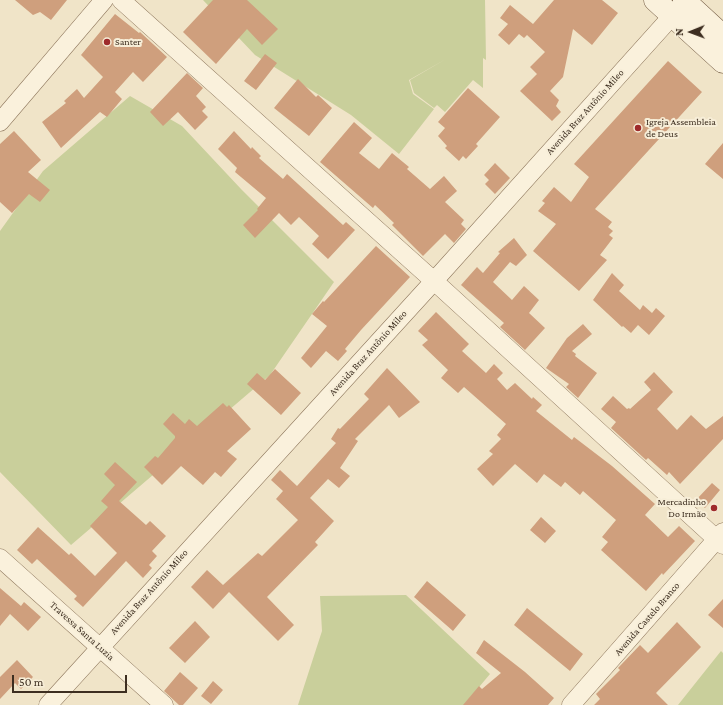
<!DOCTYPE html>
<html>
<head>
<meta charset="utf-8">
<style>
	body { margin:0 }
	#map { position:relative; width:723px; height:705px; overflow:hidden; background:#f0e4c8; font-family:"Crimson Pro",serif }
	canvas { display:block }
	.north { position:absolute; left:671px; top:12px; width:40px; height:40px; -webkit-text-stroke:3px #f7eed8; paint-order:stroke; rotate:269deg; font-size:11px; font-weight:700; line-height:16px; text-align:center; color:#3d2e20 }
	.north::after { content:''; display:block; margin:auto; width:14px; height:18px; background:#3d2e20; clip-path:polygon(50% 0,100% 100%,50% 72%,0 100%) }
	.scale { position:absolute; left:12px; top:675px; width:115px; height:18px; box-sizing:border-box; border:2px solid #3d2e20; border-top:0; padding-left:5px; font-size:12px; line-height:14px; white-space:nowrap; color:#3d2e20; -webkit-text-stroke:3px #f7eed8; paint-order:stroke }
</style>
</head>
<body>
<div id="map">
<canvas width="723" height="705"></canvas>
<div class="north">N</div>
<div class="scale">50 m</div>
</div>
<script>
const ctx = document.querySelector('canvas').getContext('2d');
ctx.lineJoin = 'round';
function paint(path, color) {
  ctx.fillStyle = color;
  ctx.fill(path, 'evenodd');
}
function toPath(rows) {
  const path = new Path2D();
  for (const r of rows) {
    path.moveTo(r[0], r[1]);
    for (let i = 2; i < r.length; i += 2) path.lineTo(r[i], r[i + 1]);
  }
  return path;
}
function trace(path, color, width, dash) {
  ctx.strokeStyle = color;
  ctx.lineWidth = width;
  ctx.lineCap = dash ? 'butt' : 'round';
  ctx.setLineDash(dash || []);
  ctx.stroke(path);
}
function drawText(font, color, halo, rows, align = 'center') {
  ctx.font = font + ' "Crimson Pro",serif';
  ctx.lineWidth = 4;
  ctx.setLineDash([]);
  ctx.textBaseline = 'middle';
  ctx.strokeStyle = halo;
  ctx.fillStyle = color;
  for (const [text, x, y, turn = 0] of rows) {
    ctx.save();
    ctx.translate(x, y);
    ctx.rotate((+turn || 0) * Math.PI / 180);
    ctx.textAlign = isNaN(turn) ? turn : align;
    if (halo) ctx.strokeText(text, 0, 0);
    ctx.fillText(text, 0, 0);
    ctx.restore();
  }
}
paint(toPath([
	[203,0,485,0,486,60,483,58,483,88,473,80,445,112,437,105,434,108,414,93,410,80,446,59,409,80,413,94,434,109,399,154,351,115,383,92,351,115,255,55],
	[130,96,182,126,241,189,334,282,270,375,71,545,0,472,0,231,43,171],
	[406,595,490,674,464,705,298,705,322,631,320,596],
	[721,651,723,653,723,705,678,705]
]), '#c9cf9b');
paint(toPath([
	[15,0,67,0,51,20,40,12,33,15],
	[213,0,247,0,278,29,262,45,247,29,216,64,183,32],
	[554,0,602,0,618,13,592,45,573,29,563,77,550,91,559,100,556,106,561,112,552,121,520,91,537,74,530,67,545,52,527,35,524,38,519,34,509,45,498,35,508,24,500,18,510,5,533,24],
	[115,14,139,33,140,32,167,57,143,82,133,72,115,92,122,99,107,117,100,112,61,148,42,122,66,103,64,101,77,89,84,98,103,77,81,55],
	[265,54,277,63,256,90,244,81],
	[668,61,702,92,595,209,612,222,608,227,613,231,609,235,613,238,600,255,607,260,579,291,533,251,556,224,538,211,545,203,542,201,554,187,571,202,589,177,574,164],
	[187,73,203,88,196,96,206,107,202,111,208,117,195,130,178,112,163,126,150,112],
	[298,79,316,97,318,95,332,108,309,136,274,108],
	[468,88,500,117,476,144,478,146,466,159,463,156,459,161,445,148,447,146,438,136,445,128,438,122],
	[354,122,372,138,359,153,379,169,392,153,409,167,407,169,430,189,444,176,457,191,445,202,464,220,461,224,466,229,454,243,445,234,423,256,392,225,394,223,375,205,373,208,320,162],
	[14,131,41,160,28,172,50,190,40,202,29,194,12,213,0,202,0,144],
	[234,131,251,149,252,147,261,156,259,158,283,179,287,174,343,225,346,222,355,230,328,259,312,244,319,236,299,217,291,225,279,213,255,238,243,225,258,210,257,209,266,198,235,172,237,168,218,149],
	[723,143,723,179,705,164],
	[495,163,510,178,495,194,485,184,489,180,484,175],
	[514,238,527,255,516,266,510,262,493,282,512,300,524,286,539,300,529,313,545,328,525,350,500,327,504,323,461,285,477,267,483,273,500,253,498,252],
	[376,246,410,277,361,330,345,349,347,351,338,361,326,351,311,368,301,358,327,326,312,314,323,301,324,302],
	[612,273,624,285,619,291,640,310,643,305,652,313,656,308,665,316,649,335,638,325,631,333,623,326,622,327,593,300],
	[436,312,469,344,462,351,486,373,494,364,503,373,497,379,507,390,515,383,532,399,533,397,542,405,536,411,572,440,574,437,612,466,655,504,645,515,668,537,679,526,695,541,663,575,662,573,646,591,601,550,608,542,602,537,616,520,583,491,580,495,565,482,561,487,544,474,537,483,515,464,493,486,477,469,493,454,489,451,501,439,497,435,506,424,464,387,458,393,441,378,448,370,422,345,428,340,418,331],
	[583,324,592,334,572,351,576,354,575,356,597,373,578,398,566,387,569,384,546,368,567,338],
	[387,368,420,402,399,418,389,405,355,439,358,441,340,468,350,476,339,488,328,479,310,498,334,521,315,542,318,545,267,597,294,625,278,641,229,592,213,609,191,587,207,570,223,585,258,553,262,556,298,520,276,499,283,491,271,480,280,470,297,486,336,443,331,439,338,428,340,429,369,399,364,394],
	[275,369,301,393,281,415,247,384,257,373,265,380],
	[654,372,673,392,657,409,677,430,691,415,706,429,723,416,723,439,680,484,669,472,667,475,648,458,646,460,611,428,616,422,601,409,613,396,627,409,629,408,630,409,651,390,644,382],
	[223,403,227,407,229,405,251,429,227,451,237,459,221,477,215,472,203,485,181,466,162,485,144,467,155,456,158,458,175,438,175,436,163,424,173,413,185,424,189,419,197,426],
	[115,462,137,482,119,501,146,525,150,521,166,536,152,551,157,556,149,565,152,568,143,578,126,561,83,607,74,599,77,596,37,559,32,564,17,550,38,527,69,555,71,553,95,576,117,553,90,526,108,507,101,501,115,485,104,474],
	[712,483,720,490,705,508,696,500],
	[541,517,556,531,545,543,530,530],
	[427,581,466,615,453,631,414,597],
	[0,588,21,606,24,602,41,617,28,631,10,614,0,626],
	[723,599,723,628,708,615],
	[527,608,583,654,570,671,514,625],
	[195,621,210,637,185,663,169,648],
	[677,622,701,647,656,693,668,705,594,705,600,699,596,694,620,670,618,668,640,645,648,653],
	[484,640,525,672,554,698,548,705,463,705,479,686,482,689,501,673,476,653],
	[17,660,33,677,21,689,15,683,0,699,0,677],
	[180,672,198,688,183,705,179,705,164,691],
	[213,681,223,690,211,704,201,696]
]), '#cf9f7d');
const minor = toPath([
	[121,0,434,281,723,545],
	[0,122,104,0],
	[0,558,164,705],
	[48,705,434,281,681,6],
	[571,705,723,532]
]);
const secondary = toPath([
	[655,0,723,62],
	[684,0,723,36]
]);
trace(minor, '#8d765c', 19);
trace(secondary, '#6f573f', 23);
trace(minor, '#faf1dc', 18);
trace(secondary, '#faf1dc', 22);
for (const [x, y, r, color] of [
	[107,42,4,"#9e2a2b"],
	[638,128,4,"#9e2a2b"],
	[714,508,4,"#9e2a2b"]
]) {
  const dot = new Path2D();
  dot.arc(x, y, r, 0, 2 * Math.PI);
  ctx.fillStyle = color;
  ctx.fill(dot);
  trace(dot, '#f7eed8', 1.5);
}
drawText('10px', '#3d2e20', '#f7eed8', [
	["Santer",115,42],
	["Igreja Assembleia",646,122],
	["de Deus",646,134],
	["Mercadinho",706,502,"right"],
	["Do Irmão",706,514,"right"]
], 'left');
drawText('10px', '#3d2e20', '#f7eed8', [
	["Avenida Braz Antônio Mileo",585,112,-48],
	["Avenida Braz Antônio Mileo",368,353,-48],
	["Avenida Braz Antônio Mileo",149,592,-48],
	["Avenida Castelo Branco",647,619,-49],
	["Travessa Santa Luzia",82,631,42]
]);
</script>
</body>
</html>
